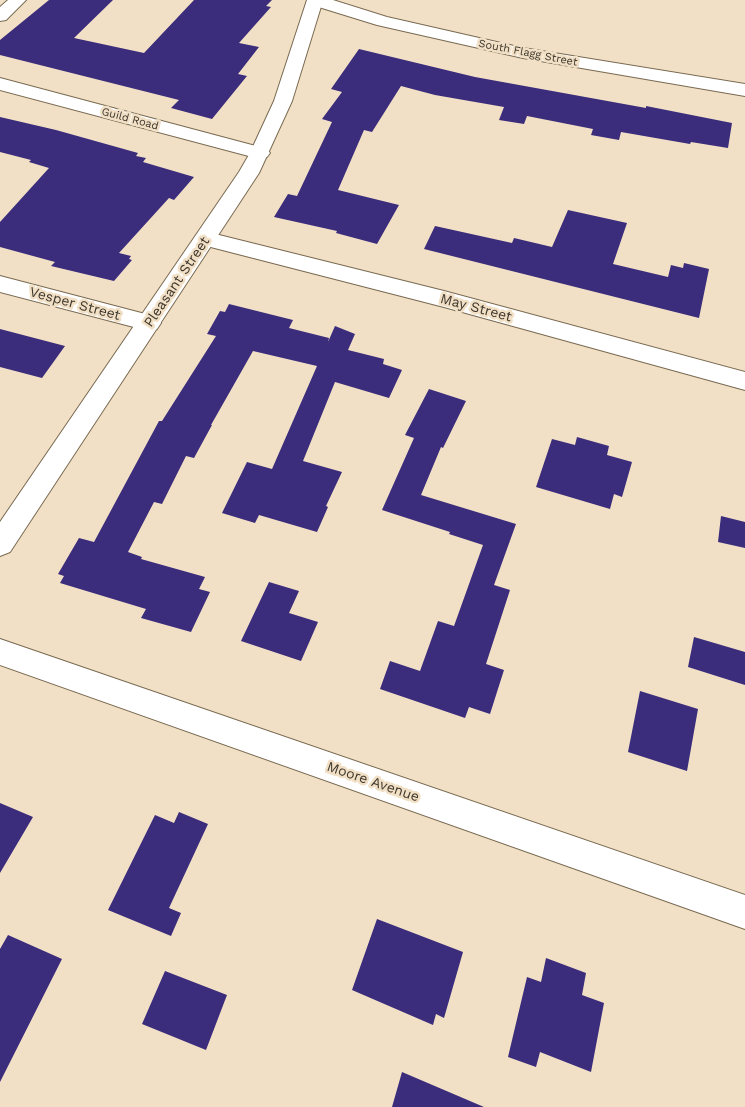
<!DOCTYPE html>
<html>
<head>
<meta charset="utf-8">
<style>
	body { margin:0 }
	canvas { display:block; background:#f1e0c5 }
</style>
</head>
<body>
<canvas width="745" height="1107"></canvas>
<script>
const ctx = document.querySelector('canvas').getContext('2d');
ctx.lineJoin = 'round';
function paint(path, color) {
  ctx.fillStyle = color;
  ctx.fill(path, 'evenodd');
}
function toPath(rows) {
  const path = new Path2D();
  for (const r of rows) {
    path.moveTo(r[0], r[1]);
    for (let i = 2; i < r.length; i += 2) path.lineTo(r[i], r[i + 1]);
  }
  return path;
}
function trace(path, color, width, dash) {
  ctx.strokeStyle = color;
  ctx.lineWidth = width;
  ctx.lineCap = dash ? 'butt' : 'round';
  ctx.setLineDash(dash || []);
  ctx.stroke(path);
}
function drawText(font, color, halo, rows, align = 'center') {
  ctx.font = font + ' "Work Sans",sans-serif';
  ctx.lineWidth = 5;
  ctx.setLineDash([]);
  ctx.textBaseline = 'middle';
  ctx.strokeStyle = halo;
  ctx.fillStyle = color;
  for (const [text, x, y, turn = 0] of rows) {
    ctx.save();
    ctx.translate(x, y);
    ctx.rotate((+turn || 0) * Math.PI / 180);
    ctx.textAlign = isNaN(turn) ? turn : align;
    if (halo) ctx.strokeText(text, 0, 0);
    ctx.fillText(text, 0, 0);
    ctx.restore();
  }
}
paint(toPath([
	[49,0,113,0,74,38,144,53,194,0,272,0,266,6,271,7,239,43,259,47,238,74,247,76,212,119,171,108,179,100,0,55,0,40],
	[359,49,475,77,646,108,646,106,732,123,728,148,691,142,690,144,621,132,619,140,591,135,593,129,527,116,524,124,499,120,504,107,435,95,401,86,372,132,364,130,338,190,399,205,377,244,336,233,337,231,274,217,288,194,297,196,332,122,322,119,342,92,331,89],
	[0,117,56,130,138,153,136,156,146,158,143,162,194,177,174,200,169,198,119,253,131,256,129,259,132,260,114,281,51,266,55,262,0,247,0,222,49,168,29,162,31,160,0,152],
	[568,210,627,223,613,264,668,277,671,265,683,268,684,263,709,269,699,318,424,249,435,226,512,243,514,238,552,247],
	[229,304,293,320,289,328,329,338,328,342,335,326,355,334,348,350,384,359,383,364,402,370,389,398,335,382,303,461,342,472,326,506,328,507,317,532,259,515,255,523,222,513,247,462,272,469,317,366,253,351,211,425,212,425,194,458,186,456,162,504,154,502,128,552,142,557,141,559,205,577,199,589,210,592,191,632,141,618,146,609,60,583,64,576,58,574,79,538,94,542,159,421,162,421,216,336,207,334,220,311,225,312],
	[0,329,65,346,42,378,0,367],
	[429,389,466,401,443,448,441,447,421,495,516,524,494,585,510,590,486,664,504,670,490,714,469,707,465,718,380,689,390,661,420,671,438,621,454,626,483,545,449,534,450,532,382,510,414,438,405,435],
	[577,437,609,446,607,455,632,462,622,497,614,494,610,509,536,487,552,439,575,445],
	[721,516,745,522,745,548,718,542],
	[269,582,299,591,289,613,318,622,301,661,241,641],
	[694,637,745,652,745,685,688,667],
	[640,691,698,709,687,771,628,752],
	[0,803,33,817,0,873],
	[179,812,208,824,169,908,181,913,171,936,108,910,155,815,174,823],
	[377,919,463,952,444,1018,436,1014,433,1025,352,990],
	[8,935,62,959,0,1082,0,949],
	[546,958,586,973,582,995,604,1003,591,1072,540,1052,536,1067,508,1057,527,977,541,982],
	[165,971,227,995,206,1050,142,1024],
	[402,1072,484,1107,392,1107]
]), '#3b2c7c');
const minor = toPath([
	[8,0,26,0,6,20,0,21,0,7,8,0],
	[307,0,333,0,387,17,523,48,745,84,745,96,523,58,377,25,309,4,307,0],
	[0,78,267,149,270,153,267,157,260,159,0,90,0,78],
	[0,276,149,315,157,317,161,323,157,329,149,331,0,292,0,276],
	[0,639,745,895,745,929,0,665,0,639]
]);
const tertiary = toPath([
	[207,232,444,291,745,372,745,390,444,307,199,244,196,239,199,234,207,232]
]);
const secondary = toPath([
	[307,0,323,0,292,101,259,173,10,552,0,556,0,522,239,172,250,153,274,101,307,0]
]);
trace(minor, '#796a52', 2);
trace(tertiary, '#796a52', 2);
trace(secondary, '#796a52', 2);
paint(minor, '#fff');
paint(tertiary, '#fff');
paint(secondary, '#fff');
drawText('11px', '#3d362c', '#f1e0c5', [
	["South Flagg Street",528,53,11],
	["Guild Road",130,119,15]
]);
drawText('14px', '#3d362c', '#f1e0c5', [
	["Pleasant Street",177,282,-56],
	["Vesper Street",75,304,15],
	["May Street",476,308,15],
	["Moore Avenue",373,782,19]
]);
</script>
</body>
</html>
